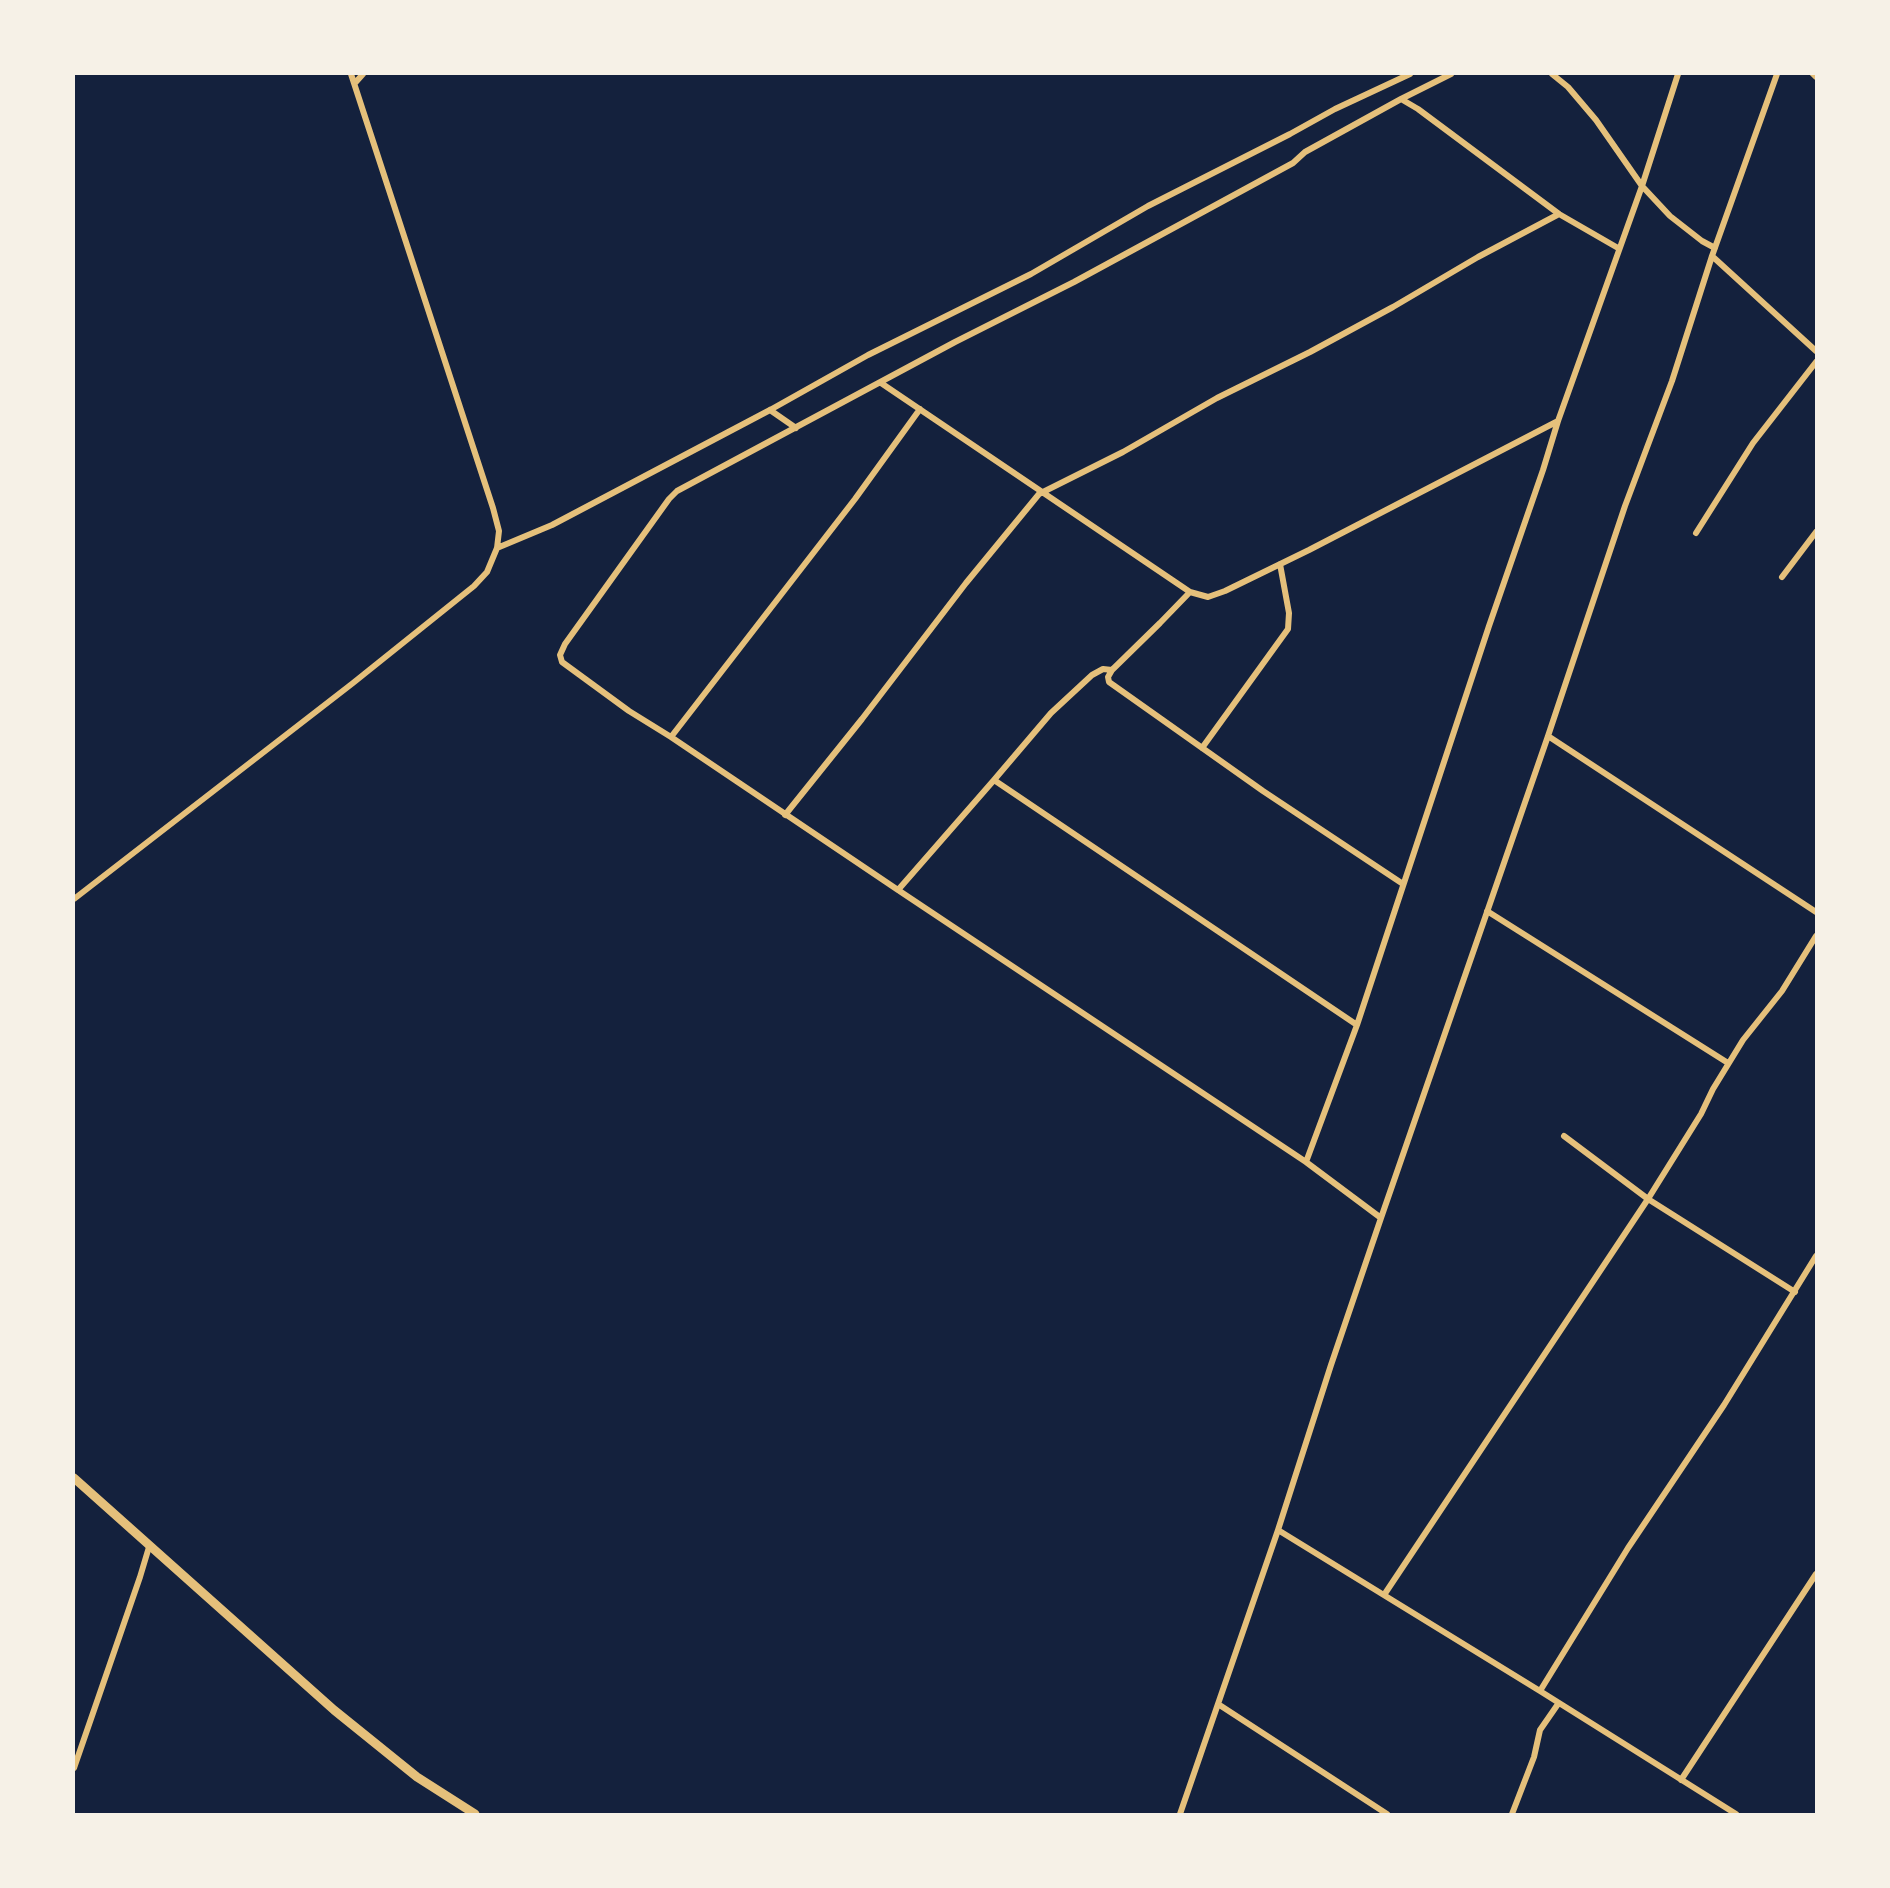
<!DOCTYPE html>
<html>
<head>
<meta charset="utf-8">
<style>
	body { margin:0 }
	#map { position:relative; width:1890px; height:1888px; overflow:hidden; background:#14213d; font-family:"Sofia Sans Condensed",sans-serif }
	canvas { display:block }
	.frame { position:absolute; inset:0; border:75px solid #f6f1e7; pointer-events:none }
</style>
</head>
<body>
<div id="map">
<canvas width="1890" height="1888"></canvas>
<div class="frame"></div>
</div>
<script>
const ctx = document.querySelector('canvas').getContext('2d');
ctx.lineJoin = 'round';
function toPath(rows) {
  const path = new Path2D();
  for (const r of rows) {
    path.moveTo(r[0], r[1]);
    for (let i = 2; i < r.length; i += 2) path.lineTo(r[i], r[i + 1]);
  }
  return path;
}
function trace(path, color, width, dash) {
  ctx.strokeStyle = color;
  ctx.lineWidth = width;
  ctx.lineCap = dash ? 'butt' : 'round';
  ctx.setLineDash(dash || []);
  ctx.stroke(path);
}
trace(toPath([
	[1552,74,1568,87,1596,120,1642,186,1670,216,1702,241,1715,248],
	[1813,74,1816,77],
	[355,83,363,74],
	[1401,99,1418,109,1559,214,1618,248],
	[1712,256,1816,351],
	[881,383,1190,592,1208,597,1225,591,1309,550,1558,421],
	[770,410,796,428],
	[1696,533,1753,443,1816,362],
	[497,548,552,525,770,410,868,355,1031,274,1148,206,1290,134,1335,109,1410,74],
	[1782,577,1816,532],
	[1190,592,1160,623,1112,670,1108,677,1109,682,1263,791,1403,884],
	[1548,736,1816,912],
	[671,737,855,499,920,409],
	[1202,748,1288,629,1289,613,1280,564],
	[994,780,1051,713,1092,675,1103,669,1112,670],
	[785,815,862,719,966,583,1039,494,1123,452,1217,398,1310,352,1393,307,1478,257,1559,214],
	[898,890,994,780,1357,1025],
	[74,899,353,683,474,586,487,572,497,548,499,531,493,508,351,74],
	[1487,911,1728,1063],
	[1564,1136,1648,1199,1795,1292],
	[1306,1162,1357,1025,1489,626,1543,470,1558,421,1642,186,1678,74],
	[1381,1218,1306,1162,898,890,671,737,629,711,562,662,560,655,565,644,669,499,677,491,955,342,1074,282,1293,163,1305,152,1401,99,1451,74],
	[1278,1530,1540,1691,1736,1814],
	[1384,1595,1648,1199,1701,1114,1713,1089,1743,1040,1782,991,1816,936],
	[1540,1691,1628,1548,1724,1405,1816,1256],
	[1218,1704,1387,1814],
	[74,1768,140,1577,149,1547],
	[1681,1780,1816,1574],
	[1180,1814,1278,1530,1331,1365,1381,1218,1548,736,1625,506,1672,381,1712,256,1777,74],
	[1512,1814,1534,1757,1540,1730,1558,1704]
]), '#e5c07b', 6);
trace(toPath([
	[74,1478,334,1710,417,1777,475,1814]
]), '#e5c07b', 9);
</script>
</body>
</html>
